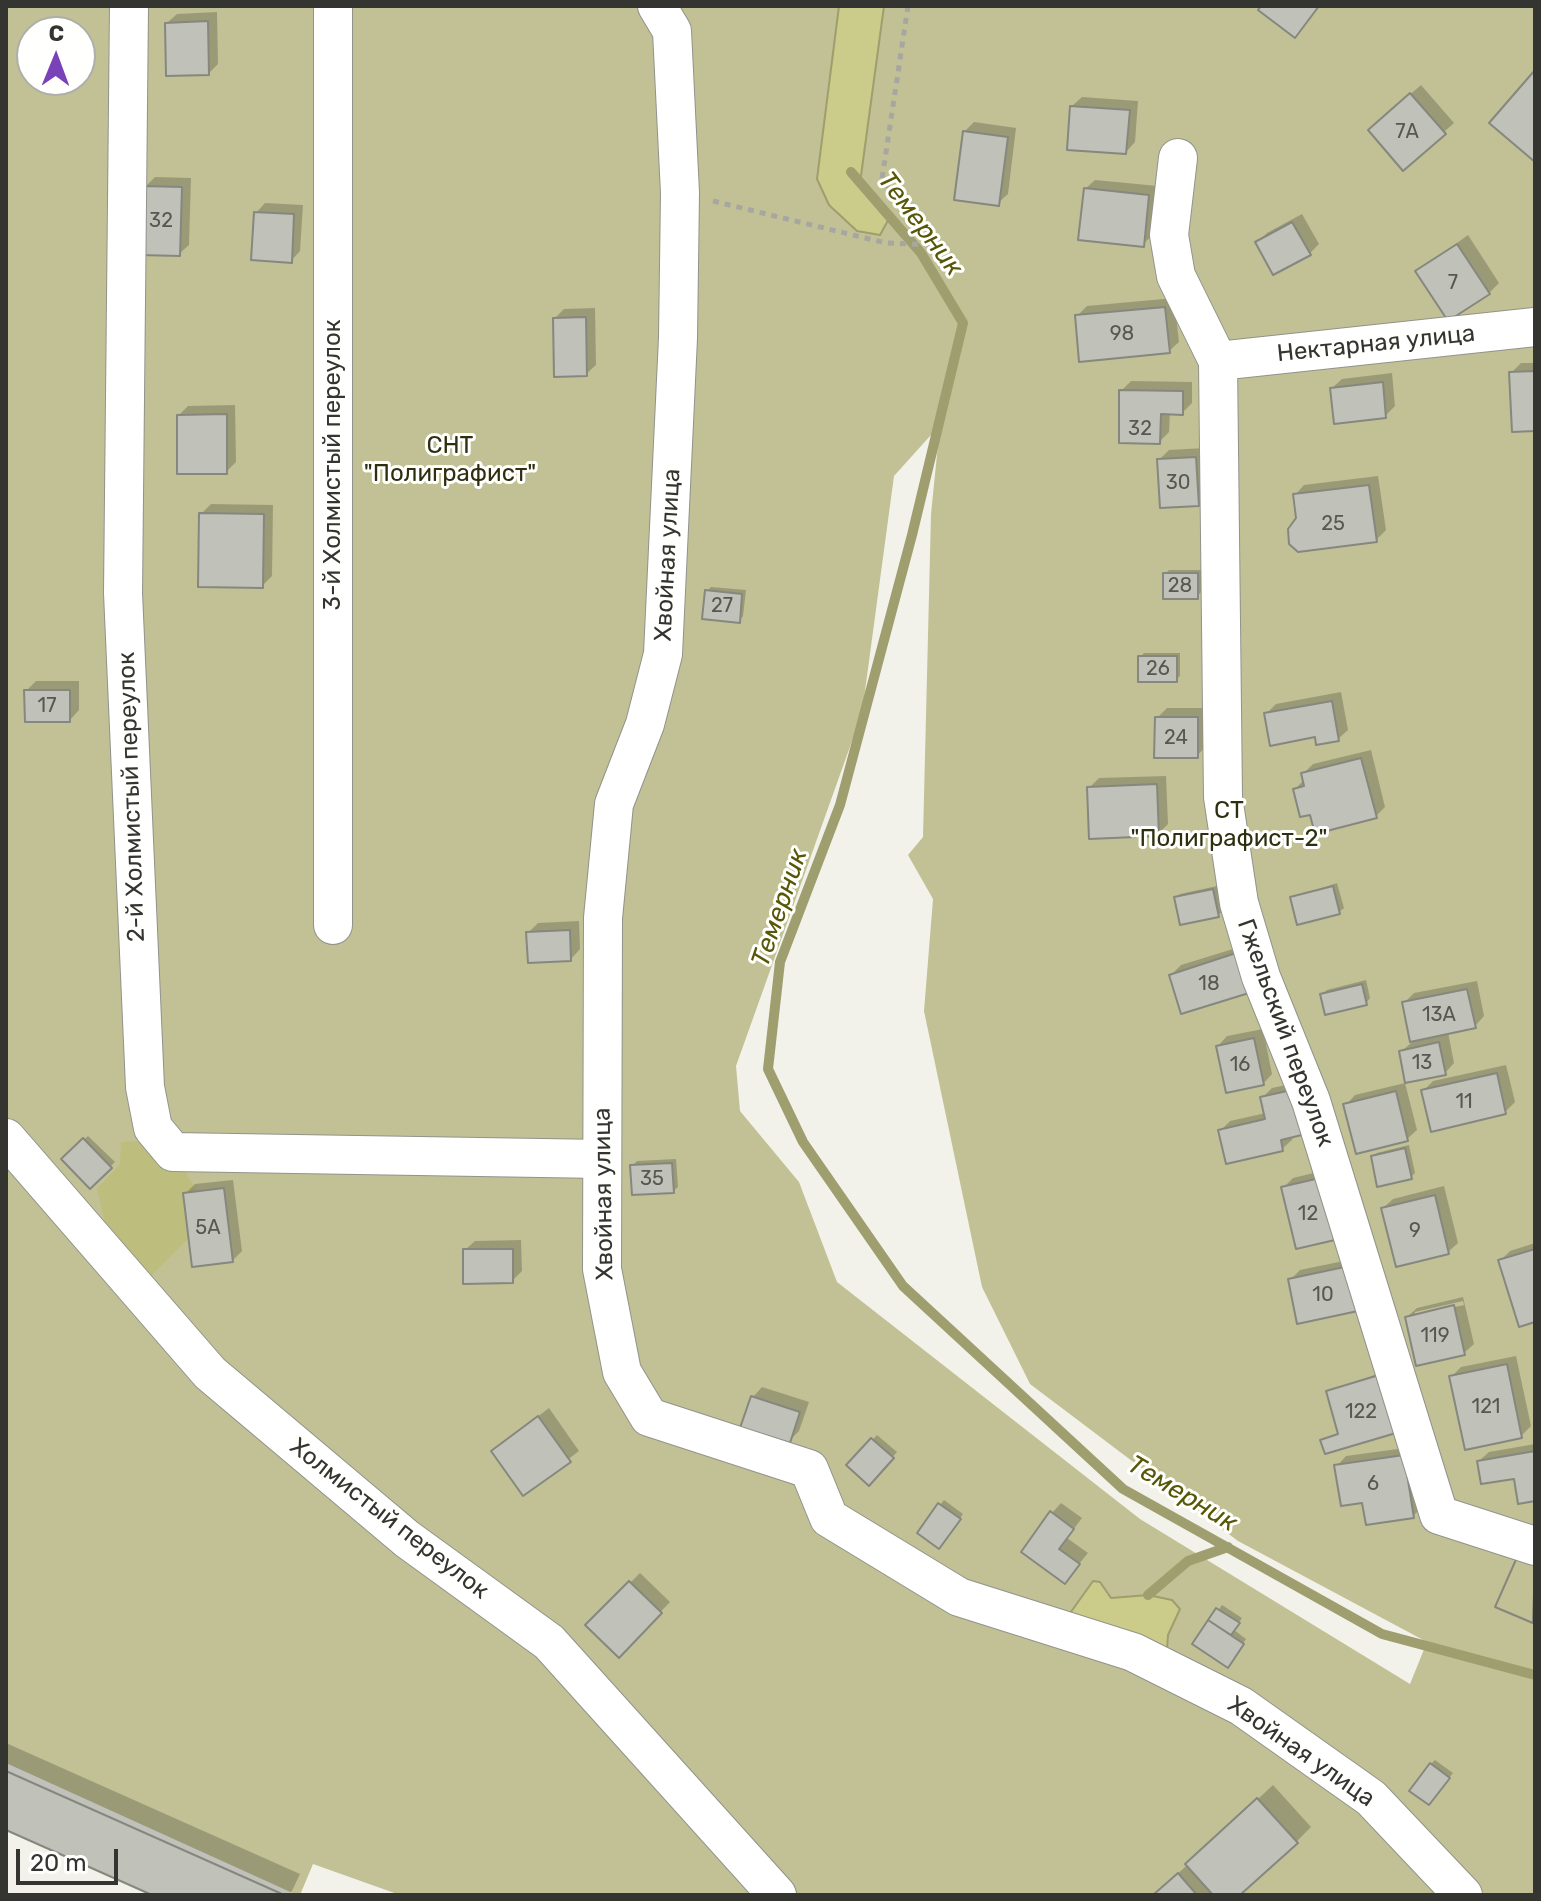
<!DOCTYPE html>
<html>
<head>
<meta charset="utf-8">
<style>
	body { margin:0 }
	#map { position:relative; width:1541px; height:1901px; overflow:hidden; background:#f2f2ea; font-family:Rubik,sans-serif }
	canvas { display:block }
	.frame { position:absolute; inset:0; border:8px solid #343431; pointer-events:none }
	.north { position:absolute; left:16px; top:16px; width:80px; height:80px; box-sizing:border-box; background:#fffffd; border:2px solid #aeaeab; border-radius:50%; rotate:1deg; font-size:22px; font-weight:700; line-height:32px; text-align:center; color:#343431 }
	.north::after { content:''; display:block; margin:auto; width:28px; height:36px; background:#7942b9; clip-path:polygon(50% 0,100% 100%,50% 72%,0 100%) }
	.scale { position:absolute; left:16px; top:1849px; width:102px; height:36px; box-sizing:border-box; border:4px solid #343431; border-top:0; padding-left:10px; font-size:24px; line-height:28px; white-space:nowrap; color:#343431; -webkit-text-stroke:6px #fffffd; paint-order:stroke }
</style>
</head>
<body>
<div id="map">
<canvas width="1541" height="1901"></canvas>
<div class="frame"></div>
<div class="north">С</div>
<div class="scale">20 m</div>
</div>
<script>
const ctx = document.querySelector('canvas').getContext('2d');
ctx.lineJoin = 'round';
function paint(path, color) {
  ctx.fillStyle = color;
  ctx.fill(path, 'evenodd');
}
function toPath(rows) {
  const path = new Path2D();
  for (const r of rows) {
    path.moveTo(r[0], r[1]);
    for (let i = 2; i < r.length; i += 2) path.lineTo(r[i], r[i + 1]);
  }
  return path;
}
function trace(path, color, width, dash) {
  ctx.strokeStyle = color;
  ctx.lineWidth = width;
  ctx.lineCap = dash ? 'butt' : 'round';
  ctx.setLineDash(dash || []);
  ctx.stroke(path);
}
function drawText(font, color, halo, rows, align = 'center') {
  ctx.font = font + ' Rubik,sans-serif';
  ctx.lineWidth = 6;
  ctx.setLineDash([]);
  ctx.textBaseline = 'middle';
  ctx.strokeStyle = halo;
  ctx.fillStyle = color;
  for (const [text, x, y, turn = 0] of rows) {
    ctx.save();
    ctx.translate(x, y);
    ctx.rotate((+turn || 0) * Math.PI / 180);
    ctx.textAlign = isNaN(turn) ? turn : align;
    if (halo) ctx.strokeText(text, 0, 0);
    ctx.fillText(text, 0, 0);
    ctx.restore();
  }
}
paint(toPath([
	[6,6,1535,6,1535,1895,400,1895,313,1864,300,1895,297,1895,6,1763],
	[32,32,80,32,80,80,32,80],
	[940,425,931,514,923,837,908,855,933,899,924,1011,982,1287,1030,1384,1238,1541,1427,1642,1410,1684,1140,1519,837,1282,799,1182,740,1111,736,1066,862,713,894,476]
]), '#c1c195');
paint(toPath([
	[143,1141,180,1162,211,1216,150,1277,108,1236,97,1189,120,1164,121,1142]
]), '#bdbe7d');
const water = toPath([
	[839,6,884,6,860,183,891,215,880,235,857,231,829,205,817,179,839,6],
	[1093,1581,1100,1582,1111,1598,1148,1595,1172,1600,1180,1609,1168,1635,1167,1649,1068,1616,1093,1581]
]);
paint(water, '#cbcc8a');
trace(water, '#9e9e6f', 2);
paint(toPath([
	[217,12,218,64,209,73,167,23,177,14],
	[1421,85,1454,123,1403,168,1380,121],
	[1082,97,1138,101,1135,142,1126,152,1072,106],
	[974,122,1016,128,1008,194,998,203,964,132],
	[155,177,191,178,189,245,179,254,145,187],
	[1095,180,1158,186,1153,235,1143,244,1085,189],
	[265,203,303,205,300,251,291,261,256,213],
	[1302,214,1319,244,1309,254,1257,243,1267,233],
	[1468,235,1499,283,1489,293,1418,271],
	[1174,298,1179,342,1169,351,1077,316,1087,306],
	[595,308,596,365,586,374,555,318,564,309],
	[1521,363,1535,363,1535,429,1511,373],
	[1392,373,1395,406,1385,416,1332,388,1342,379],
	[1131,381,1192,382,1192,403,1182,413,1170,412,1169,432,1159,442,1121,391],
	[235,405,236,462,226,472,179,415,188,406],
	[1205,448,1208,494,1198,504,1159,460,1169,450],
	[1378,476,1386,530,1376,540,1298,519,1295,495,1304,485],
	[211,504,273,505,272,576,262,586,201,514],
	[1169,570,1202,570,1201,592,1197,597,1165,574],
	[711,587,746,590,743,616,739,621,707,591],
	[1144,653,1180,653,1180,676,1176,680,1140,657],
	[36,681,79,681,79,710,70,720,26,691],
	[1341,692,1348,730,1338,739,1316,735,1266,714,1276,704],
	[1167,708,1207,708,1206,746,1197,756,1157,718],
	[1371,750,1385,807,1376,816,1312,812,1295,789,1304,780,1303,774,1313,764],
	[1166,776,1168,824,1158,834,1089,788,1099,778],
	[1337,883,1344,908,1339,912,1292,898],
	[1217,886,1223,911,1218,915,1176,898,1180,894],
	[579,921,580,949,571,959,528,933,538,923],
	[1246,945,1258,982,1171,975,1181,965],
	[1366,980,1370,998,1366,1003,1322,994,1327,990],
	[1477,981,1484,1016,1475,1026,1448,1032,1454,1063,1445,1073,1401,1052,1412,1042,1404,1003,1414,993],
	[1263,1029,1272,1074,1263,1084,1218,1046,1227,1036],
	[1506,1065,1515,1102,1505,1112,1423,1091,1433,1081],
	[1305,1081,1292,1140,1282,1149,1220,1131,1230,1121,1266,1113,1262,1098,1272,1088],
	[1405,1083,1417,1130,1407,1139,1346,1105,1355,1095],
	[88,1136,115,1162,90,1186,64,1159],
	[1409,1145,1415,1173,1411,1177,1373,1157,1377,1153],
	[676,1159,678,1187,673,1191,632,1166,637,1161],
	[1330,1169,1297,1246,1283,1188,1293,1178],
	[233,1180,242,1251,232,1261,185,1194,195,1184],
	[1444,1186,1458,1243,1448,1252,1383,1208,1393,1199],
	[521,1240,522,1271,512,1281,465,1250,475,1241],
	[1535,1243,1535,1320,1500,1261,1510,1251],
	[1358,1258,1367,1300,1290,1280,1300,1270],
	[1463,1297,1474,1344,1464,1353,1407,1317,1417,1308],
	[1463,1301,1464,1305,1415,1316,1415,1312],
	[1516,1356,1531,1426,1521,1436,1451,1377,1461,1367],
	[1383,1372,1399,1427,1323,1440,1340,1432,1328,1392],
	[762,1387,809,1402,799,1431,789,1441,753,1397],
	[549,1408,579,1451,524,1493,493,1451],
	[877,1435,897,1452,869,1483,849,1465],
	[1535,1444,1535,1499,1515,1477,1479,1461,1489,1452],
	[1413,1447,1422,1507,1413,1516,1364,1500,1337,1466,1346,1456],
	[944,1500,963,1514,943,1542,919,1532],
	[1061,1503,1082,1518,1067,1538,1088,1553,1064,1582,1052,1513],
	[640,1573,670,1602,619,1655,588,1625],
	[1222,1605,1242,1618,1234,1630,1246,1639,1232,1661,1195,1644],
	[6,1743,300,1874,290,1895,157,1895,6,1828],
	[1435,1760,1453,1773,1433,1798,1431,1764],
	[1273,1785,1311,1827,1296,1842,1237,1895,1155,1895]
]), '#0003');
trace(toPath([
	[851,172,921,253,963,323,912,535,840,805,780,962,768,1069,803,1142,903,1286,1123,1489,1382,1634,1535,1675],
	[1148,1595,1188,1561,1228,1547]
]), '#9e9e6f', 10);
const building = toPath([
	[1261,6,1319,6,1295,38,1258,10,1261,6],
	[208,21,209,75,166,76,165,23,208,21],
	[1535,70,1535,162,1489,123,1535,70],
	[1410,93,1446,134,1403,171,1368,130,1410,93],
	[1070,106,1130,110,1126,154,1067,150,1070,106],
	[963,131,1008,137,999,206,954,200,963,131],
	[143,186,182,187,180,256,140,255,143,186],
	[1084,188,1149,195,1144,247,1078,240,1084,188],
	[254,212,294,214,292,263,251,260,254,212],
	[1292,222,1311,255,1273,275,1255,242,1292,222],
	[1457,244,1490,294,1448,321,1415,271,1457,244],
	[1165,307,1170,353,1079,362,1075,315,1165,307],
	[586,317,587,376,554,377,553,318,586,317],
	[1535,371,1535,431,1512,432,1509,372,1535,371],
	[1383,382,1386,418,1334,424,1330,388,1383,382],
	[1119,390,1183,391,1183,415,1161,414,1160,444,1119,443,1119,390],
	[227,414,227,474,177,474,177,415,227,414],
	[1196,457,1199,506,1160,508,1157,459,1196,457],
	[1369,485,1377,542,1298,552,1289,544,1288,529,1296,518,1293,494,1369,485],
	[199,513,264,514,263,588,198,587,199,513],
	[1163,573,1198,573,1198,599,1163,599,1163,573],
	[705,590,742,594,740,623,702,619,705,590],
	[1138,656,1177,656,1177,682,1138,682,1138,656],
	[24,690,70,690,70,722,25,722,24,690],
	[1332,701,1339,741,1316,745,1315,737,1270,746,1264,713,1332,701],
	[1155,717,1198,717,1198,758,1154,758,1155,717],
	[1361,758,1377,818,1315,834,1310,815,1300,817,1293,789,1304,786,1301,773,1361,758],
	[1157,784,1159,836,1089,839,1087,787,1157,784],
	[1333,886,1340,914,1297,925,1290,897,1333,886],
	[1213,889,1219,917,1180,925,1174,897,1213,889],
	[570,930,571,961,528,963,526,932,570,930],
	[1236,953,1249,993,1181,1014,1169,975,1236,953],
	[1362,984,1367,1005,1325,1015,1320,994,1362,984],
	[1467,989,1476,1028,1410,1042,1402,1002,1467,989],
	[1254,1038,1264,1085,1226,1093,1216,1046,1254,1038],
	[1439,1042,1446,1075,1405,1083,1399,1051,1439,1042],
	[1497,1073,1506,1114,1431,1132,1421,1090,1497,1073],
	[1296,1089,1306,1134,1281,1140,1283,1151,1226,1164,1218,1130,1265,1119,1260,1097,1296,1089],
	[1396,1091,1408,1141,1356,1154,1343,1104,1396,1091],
	[83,1138,112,1168,90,1189,61,1159,83,1138],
	[1405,1148,1412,1179,1377,1187,1371,1156,1405,1148],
	[672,1163,674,1193,632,1195,630,1165,672,1163],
	[1320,1178,1335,1240,1296,1249,1281,1187,1320,1178],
	[224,1188,233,1262,192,1267,183,1193,224,1188],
	[1435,1195,1449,1254,1396,1267,1381,1208,1435,1195],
	[463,1249,513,1249,513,1283,463,1284,463,1249],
	[1535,1249,1535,1322,1519,1327,1498,1260,1535,1249],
	[1349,1266,1358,1311,1297,1324,1288,1279,1349,1266],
	[1454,1305,1465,1355,1416,1366,1405,1317,1454,1305],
	[1507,1364,1522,1438,1465,1450,1449,1376,1507,1364],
	[1379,1375,1396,1433,1325,1454,1320,1440,1338,1434,1326,1391,1379,1375],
	[751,1396,800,1412,790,1443,740,1428,751,1396],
	[538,1416,571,1462,523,1496,491,1451,538,1416],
	[871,1438,894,1458,869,1486,846,1465,871,1438],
	[1535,1451,1535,1501,1518,1504,1514,1479,1481,1484,1477,1461,1535,1451],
	[1404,1455,1414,1518,1366,1525,1362,1503,1341,1506,1334,1465,1404,1455],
	[938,1503,961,1519,939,1549,917,1533,938,1503],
	[1050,1511,1074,1529,1059,1549,1080,1564,1065,1584,1021,1552,1050,1511],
	[1518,1555,1535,1563,1535,1624,1495,1607,1518,1555],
	[1518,1555,1535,1563,1533,1623,1495,1607,1518,1555],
	[629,1581,662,1613,619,1658,585,1625,629,1581],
	[1216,1608,1240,1623,1231,1635,1208,1620,1216,1608],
	[1208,1620,1244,1644,1228,1668,1192,1644,1208,1620],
	[1430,1763,1450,1778,1429,1805,1409,1791,1430,1763],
	[6,1771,282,1894,152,1895,6,1830,6,1771],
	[1257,1798,1298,1843,1240,1895,1213,1895,1185,1864,1257,1798],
	[1178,1873,1197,1895,1153,1895,1178,1873]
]);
paint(building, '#c0c1b8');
trace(building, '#86877f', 2);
const minor = toPath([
	[129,6,123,593,145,1087,153,1128,173,1152,602,1159],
	[333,6,333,925],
	[657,6,672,31,680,193,678,338,663,654,645,724,614,804,603,918,602,1269,622,1372,649,1417,809,1469,829,1518,959,1597,1133,1652,1241,1706,1371,1798,1463,1895],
	[1178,158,1169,235,1176,276,1218,361,1223,797,1239,903,1261,977,1311,1101,1439,1515,1535,1546],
	[1218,361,1535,327],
	[6,1138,210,1373,407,1539,549,1642,777,1895]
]);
trace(minor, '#92938b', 40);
trace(toPath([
	[908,6,882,179,934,244],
	[713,201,886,243,934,245]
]), '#a7a7a1', 5, [6, 6]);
trace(minor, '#fff', 38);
drawText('20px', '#575753', null, [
	["7А",1407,132],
	["32",161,221],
	["7",1453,283],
	["98",1122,334],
	["32",1140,429],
	["30",1178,483],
	["25",1333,524],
	["28",1180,586],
	["27",722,606],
	["26",1158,669],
	["17",47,706],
	["24",1176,738],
	["18",1209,984],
	["13А",1439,1015],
	["13",1422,1063],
	["16",1240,1065],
	["11",1464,1102],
	["35",652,1179],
	["12",1308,1214],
	["5А",208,1228],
	["9",1415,1231],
	["10",1323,1295],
	["119",1435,1336],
	["121",1486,1407],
	["122",1361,1412],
	["6",1373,1484]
]);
drawText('24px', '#343431', '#fffffd', [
	["Нектарная улица",1376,344,-6],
	["3-й Холмистый переулок",333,465,-90],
	["Хвойная улица",668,555,-87],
	["2-й Холмистый переулок",132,797,-92],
	["Гжельский переулок",1285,1033,70],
	["Хвойная улица",604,1194,-91],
	["Холмистый переулок",389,1519,38],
	["Хвойная улица",1301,1752,35]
]);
drawText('24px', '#2e2e11', '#fffffd', [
	["СНТ",450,446],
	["\"Полиграфист\"",450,474],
	["СТ",1229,811],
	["\"Полиграфист-2\"",1229,839]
]);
drawText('italic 26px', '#585708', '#fffffd', [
	["Темерник",920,224,53],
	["Темерник",780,908,-71],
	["Темерник",1182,1494,31]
]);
</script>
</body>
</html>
